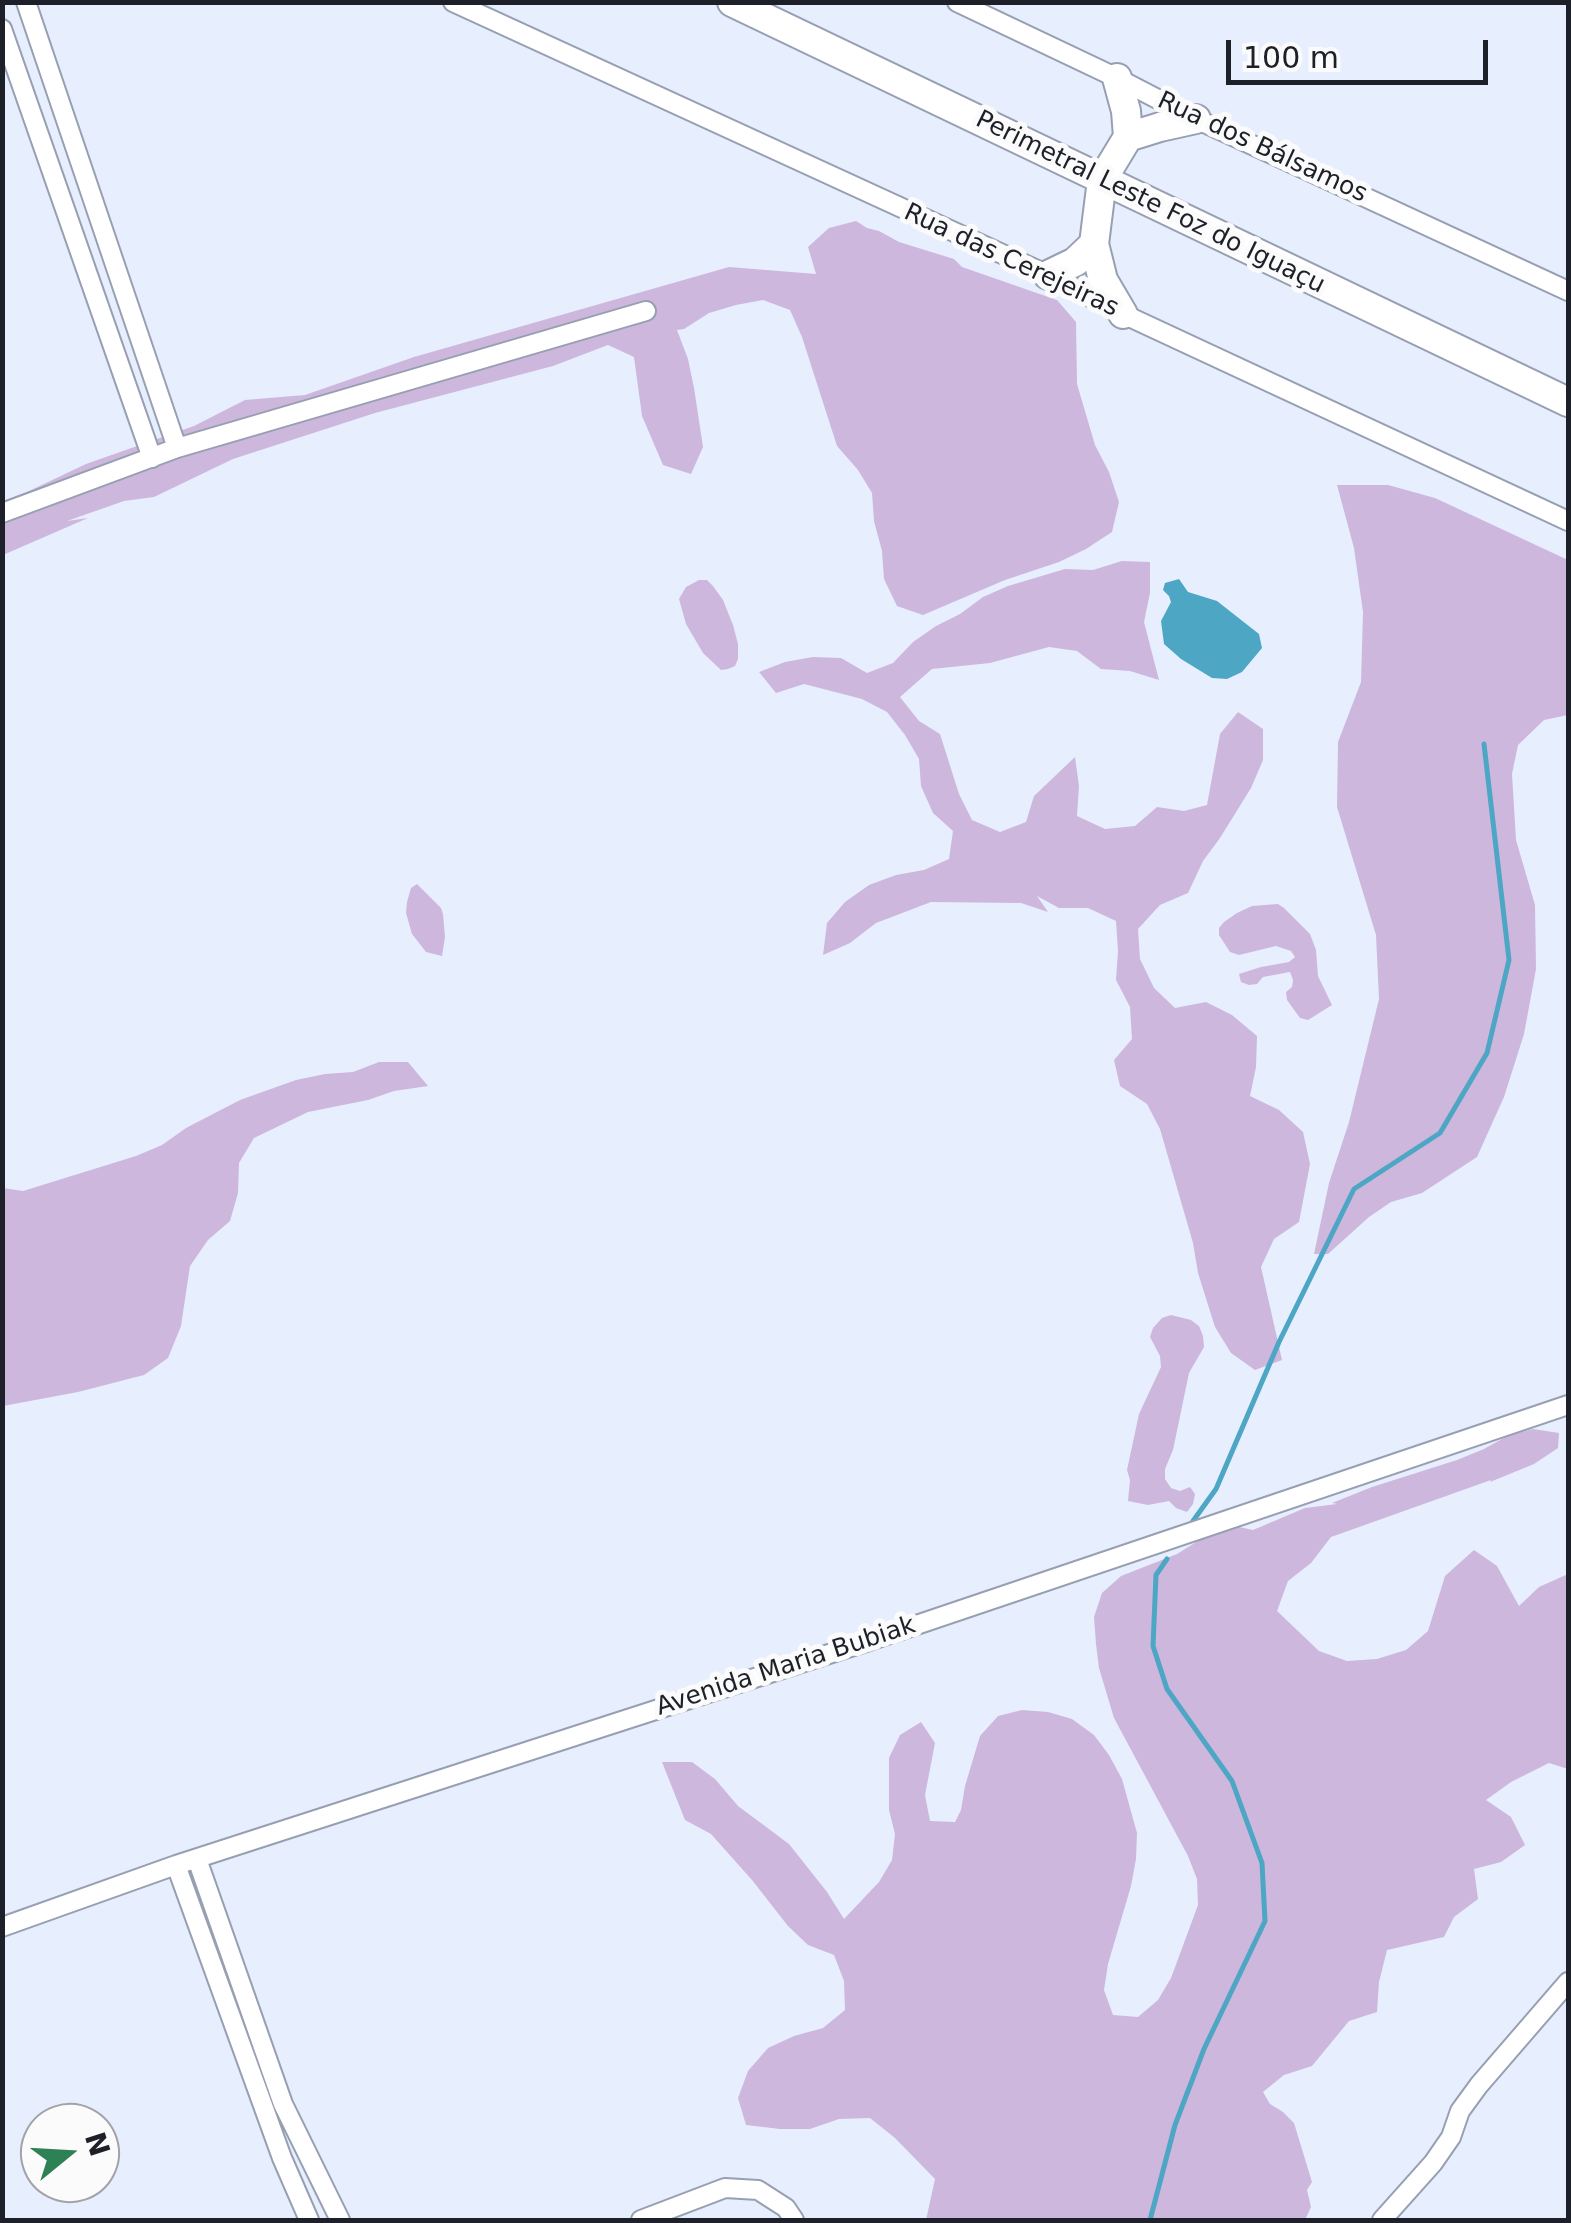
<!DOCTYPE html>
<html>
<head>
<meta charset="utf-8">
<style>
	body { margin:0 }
	#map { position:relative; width:1571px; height:2223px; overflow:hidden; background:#e7eefe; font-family:"DejaVu Sans",sans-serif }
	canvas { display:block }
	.frame { position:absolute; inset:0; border:5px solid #1d2028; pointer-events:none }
	.north { position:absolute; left:20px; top:2103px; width:100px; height:100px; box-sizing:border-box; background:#fbfbfb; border:2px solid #a2a3a7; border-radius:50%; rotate:72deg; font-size:28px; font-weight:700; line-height:40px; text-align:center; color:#1d2028 }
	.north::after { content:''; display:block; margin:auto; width:35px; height:45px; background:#2e8154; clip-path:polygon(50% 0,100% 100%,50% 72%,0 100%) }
	.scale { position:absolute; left:1226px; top:40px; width:262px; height:45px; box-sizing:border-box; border:5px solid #1d2028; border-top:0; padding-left:12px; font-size:30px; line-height:35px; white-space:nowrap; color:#1d2028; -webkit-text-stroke:8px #fbfbfb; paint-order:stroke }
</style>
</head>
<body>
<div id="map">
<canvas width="1571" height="2223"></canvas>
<div class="frame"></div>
<div class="north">N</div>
<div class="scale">100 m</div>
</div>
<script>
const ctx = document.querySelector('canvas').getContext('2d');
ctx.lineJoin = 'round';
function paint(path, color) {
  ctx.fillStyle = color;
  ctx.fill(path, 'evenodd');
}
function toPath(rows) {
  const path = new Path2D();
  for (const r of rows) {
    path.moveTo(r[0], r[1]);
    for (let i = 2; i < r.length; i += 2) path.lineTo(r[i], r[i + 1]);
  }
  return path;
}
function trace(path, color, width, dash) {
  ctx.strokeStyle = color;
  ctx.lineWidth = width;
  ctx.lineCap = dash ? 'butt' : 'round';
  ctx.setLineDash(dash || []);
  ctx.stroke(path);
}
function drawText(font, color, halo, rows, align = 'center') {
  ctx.font = font + ' "DejaVu Sans",sans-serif';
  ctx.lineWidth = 10;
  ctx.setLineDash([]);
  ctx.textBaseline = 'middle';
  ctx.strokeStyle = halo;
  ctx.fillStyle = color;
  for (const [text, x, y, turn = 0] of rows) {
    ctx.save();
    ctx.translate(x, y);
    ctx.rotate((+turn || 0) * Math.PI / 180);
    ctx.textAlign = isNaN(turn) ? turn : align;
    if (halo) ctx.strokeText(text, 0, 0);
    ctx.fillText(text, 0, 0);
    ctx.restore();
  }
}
paint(toPath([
	[856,221,867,228,879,231,899,242,954,259,962,267,1057,300,1076,322,1077,384,1095,445,1109,472,1119,502,1112,532,1086,549,1059,562,1005,580,923,615,897,606,884,579,882,551,874,521,872,493,858,470,837,446,802,337,790,310,763,300,736,305,709,313,684,329,677,330,688,359,694,388,703,447,691,474,663,465,642,416,634,357,608,345,553,366,375,413,233,459,154,497,124,501,67,521,88,518,3,555,3,501,29,491,86,464,194,426,245,400,305,395,414,357,729,267,816,274,808,247,829,228],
	[1337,485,1388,485,1435,498,1568,560,1568,715,1544,720,1518,745,1512,774,1516,840,1535,905,1536,969,1524,1034,1504,1097,1477,1157,1422,1193,1391,1202,1369,1217,1328,1254,1314,1254,1329,1183,1349,1122,1379,999,1376,935,1337,807,1338,742,1361,682,1363,612,1354,548],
	[1122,561,1150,562,1150,593,1144,622,1159,680,1130,671,1101,669,1077,651,1049,647,990,663,932,669,900,697,919,721,940,734,959,794,972,820,1000,832,1026,822,1034,796,1075,757,1079,786,1077,816,1105,829,1135,826,1157,807,1184,811,1207,805,1220,734,1238,712,1263,729,1263,760,1251,788,1220,838,1203,861,1188,893,1160,905,1138,929,1140,959,1154,988,1175,1008,1206,1002,1232,1015,1257,1036,1256,1067,1250,1096,1279,1110,1303,1132,1310,1164,1299,1222,1274,1239,1261,1267,1282,1360,1255,1370,1231,1353,1215,1327,1198,1273,1193,1243,1160,1129,1147,1104,1120,1086,1114,1060,1132,1039,1130,1007,1116,980,1118,951,1116,921,1088,908,1059,908,1037,896,1048,912,1021,903,931,902,876,923,850,943,823,955,827,923,845,902,869,885,896,875,924,870,949,859,953,831,933,813,921,786,919,759,905,735,887,712,862,699,804,684,776,693,759,672,785,662,813,657,841,658,867,673,893,663,913,642,936,626,960,614,983,597,1008,586,1065,569,1093,570],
	[699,580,707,580,713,586,723,600,733,625,738,644,738,659,735,666,728,669,721,670,703,653,686,624,679,599,686,587],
	[417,884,441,908,443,914,445,937,442,956,426,952,412,934,406,913,407,902,411,888],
	[1278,904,1284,908,1310,934,1316,950,1318,976,1332,1005,1308,1020,1300,1018,1287,1000,1286,992,1292,987,1293,980,1290,972,1263,977,1257,984,1249,985,1241,982,1239,974,1261,967,1289,962,1295,957,1291,951,1276,946,1239,955,1230,952,1219,935,1219,928,1224,922,1237,913,1252,906],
	[379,1062,408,1062,428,1086,394,1091,368,1100,308,1112,254,1138,239,1163,238,1193,230,1221,208,1240,190,1266,181,1326,168,1358,144,1375,78,1392,3,1406,3,1188,23,1191,136,1156,162,1145,186,1128,240,1100,296,1080,325,1074,353,1072],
	[1171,1315,1191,1320,1199,1326,1203,1336,1204,1347,1189,1373,1173,1450,1165,1469,1165,1479,1171,1488,1180,1491,1190,1487,1195,1494,1193,1504,1187,1512,1176,1508,1169,1501,1148,1505,1128,1501,1130,1480,1127,1470,1139,1414,1161,1367,1160,1356,1150,1337,1153,1328,1162,1318],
	[1533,1429,1559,1433,1558,1448,1534,1464,1490,1482,1491,1480,1331,1537,1311,1563,1288,1581,1277,1611,1319,1651,1347,1661,1377,1659,1406,1650,1428,1631,1445,1576,1474,1550,1497,1566,1519,1606,1539,1587,1568,1574,1568,1769,1549,1763,1511,1782,1486,1800,1511,1817,1525,1845,1501,1862,1474,1869,1478,1899,1454,1917,1444,1937,1387,1950,1379,1982,1377,2012,1349,2021,1312,2066,1284,2075,1263,2092,1270,2104,1283,2112,1294,2123,1312,2182,1307,2190,1311,2207,1305,2220,926,2220,935,2179,895,2138,870,2118,839,2119,810,2129,780,2129,746,2125,738,2098,748,2071,768,2048,794,2036,823,2028,845,2010,844,1981,834,1955,808,1945,788,1926,752,1880,711,1834,685,1820,662,1762,692,1762,715,1779,738,1806,789,1844,827,1892,844,1919,879,1882,892,1860,895,1834,889,1810,889,1758,900,1735,921,1722,935,1743,925,1795,930,1821,955,1822,961,1810,965,1786,980,1736,998,1716,1022,1710,1048,1712,1072,1719,1094,1735,1109,1755,1122,1779,1137,1833,1136,1859,1131,1886,1108,1964,1104,1990,1113,2015,1138,2017,1158,2000,1171,1978,1198,1905,1197,1879,1188,1856,1114,1718,1099,1668,1096,1644,1094,1617,1102,1593,1121,1576,1177,1554,1225,1524,1253,1530,1305,1508,1337,1504,1332,1503,1372,1487,1457,1460,1484,1449,1509,1435]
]), '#ceb7dd');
paint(toPath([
	[1179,579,1188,592,1217,601,1259,634,1262,648,1242,672,1227,679,1212,678,1181,659,1164,644,1161,621,1171,602,1169,596,1163,590,1165,583]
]), '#4ca6c4');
trace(toPath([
	[1193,1521,1216,1489,1279,1342,1354,1189,1440,1133,1487,1053,1509,960,1484,744],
	[1150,2220,1175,2125,1204,2049,1265,1921,1262,1863,1232,1781,1167,1689,1153,1646,1156,1575,1167,1559]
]), '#4ca6c4', 5);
const minor = toPath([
	[26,2,177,448],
	[453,2,1048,275,1123,314,1568,521],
	[957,2,1117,78,1196,119,1568,291],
	[2,29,152,458],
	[2,513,177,448,646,311],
	[197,1859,283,2104,340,2220],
	[176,1865,282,2158,309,2220],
	[2,1927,176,1865,866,1642,1568,1405],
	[641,2220,725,2188,758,2190,786,2208,794,2220],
	[1382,2220,1433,2163,1451,2137,1460,2111,1479,2085,1568,1982]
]);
const highway = toPath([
	[732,2,1568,402],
	[1117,78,1126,111,1128,137,1102,180,1094,244,1103,280,1123,314],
	[1128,137,1160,127,1196,119],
	[1048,275,1075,262,1094,244]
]);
trace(minor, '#979fb2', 22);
trace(highway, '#979fb2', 32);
trace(minor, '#fff', 18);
trace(highway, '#fff', 28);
drawText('25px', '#1d2028', '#fbfbfb', [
	["Rua dos Bálsamos",1262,148,25],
	["Perimetral Leste Foz do Iguaçu",1150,203,26],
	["Rua das Cerejeiras",1011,261,25],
	["Avenida Maria Bubiak",786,1667,-18]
]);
</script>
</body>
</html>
